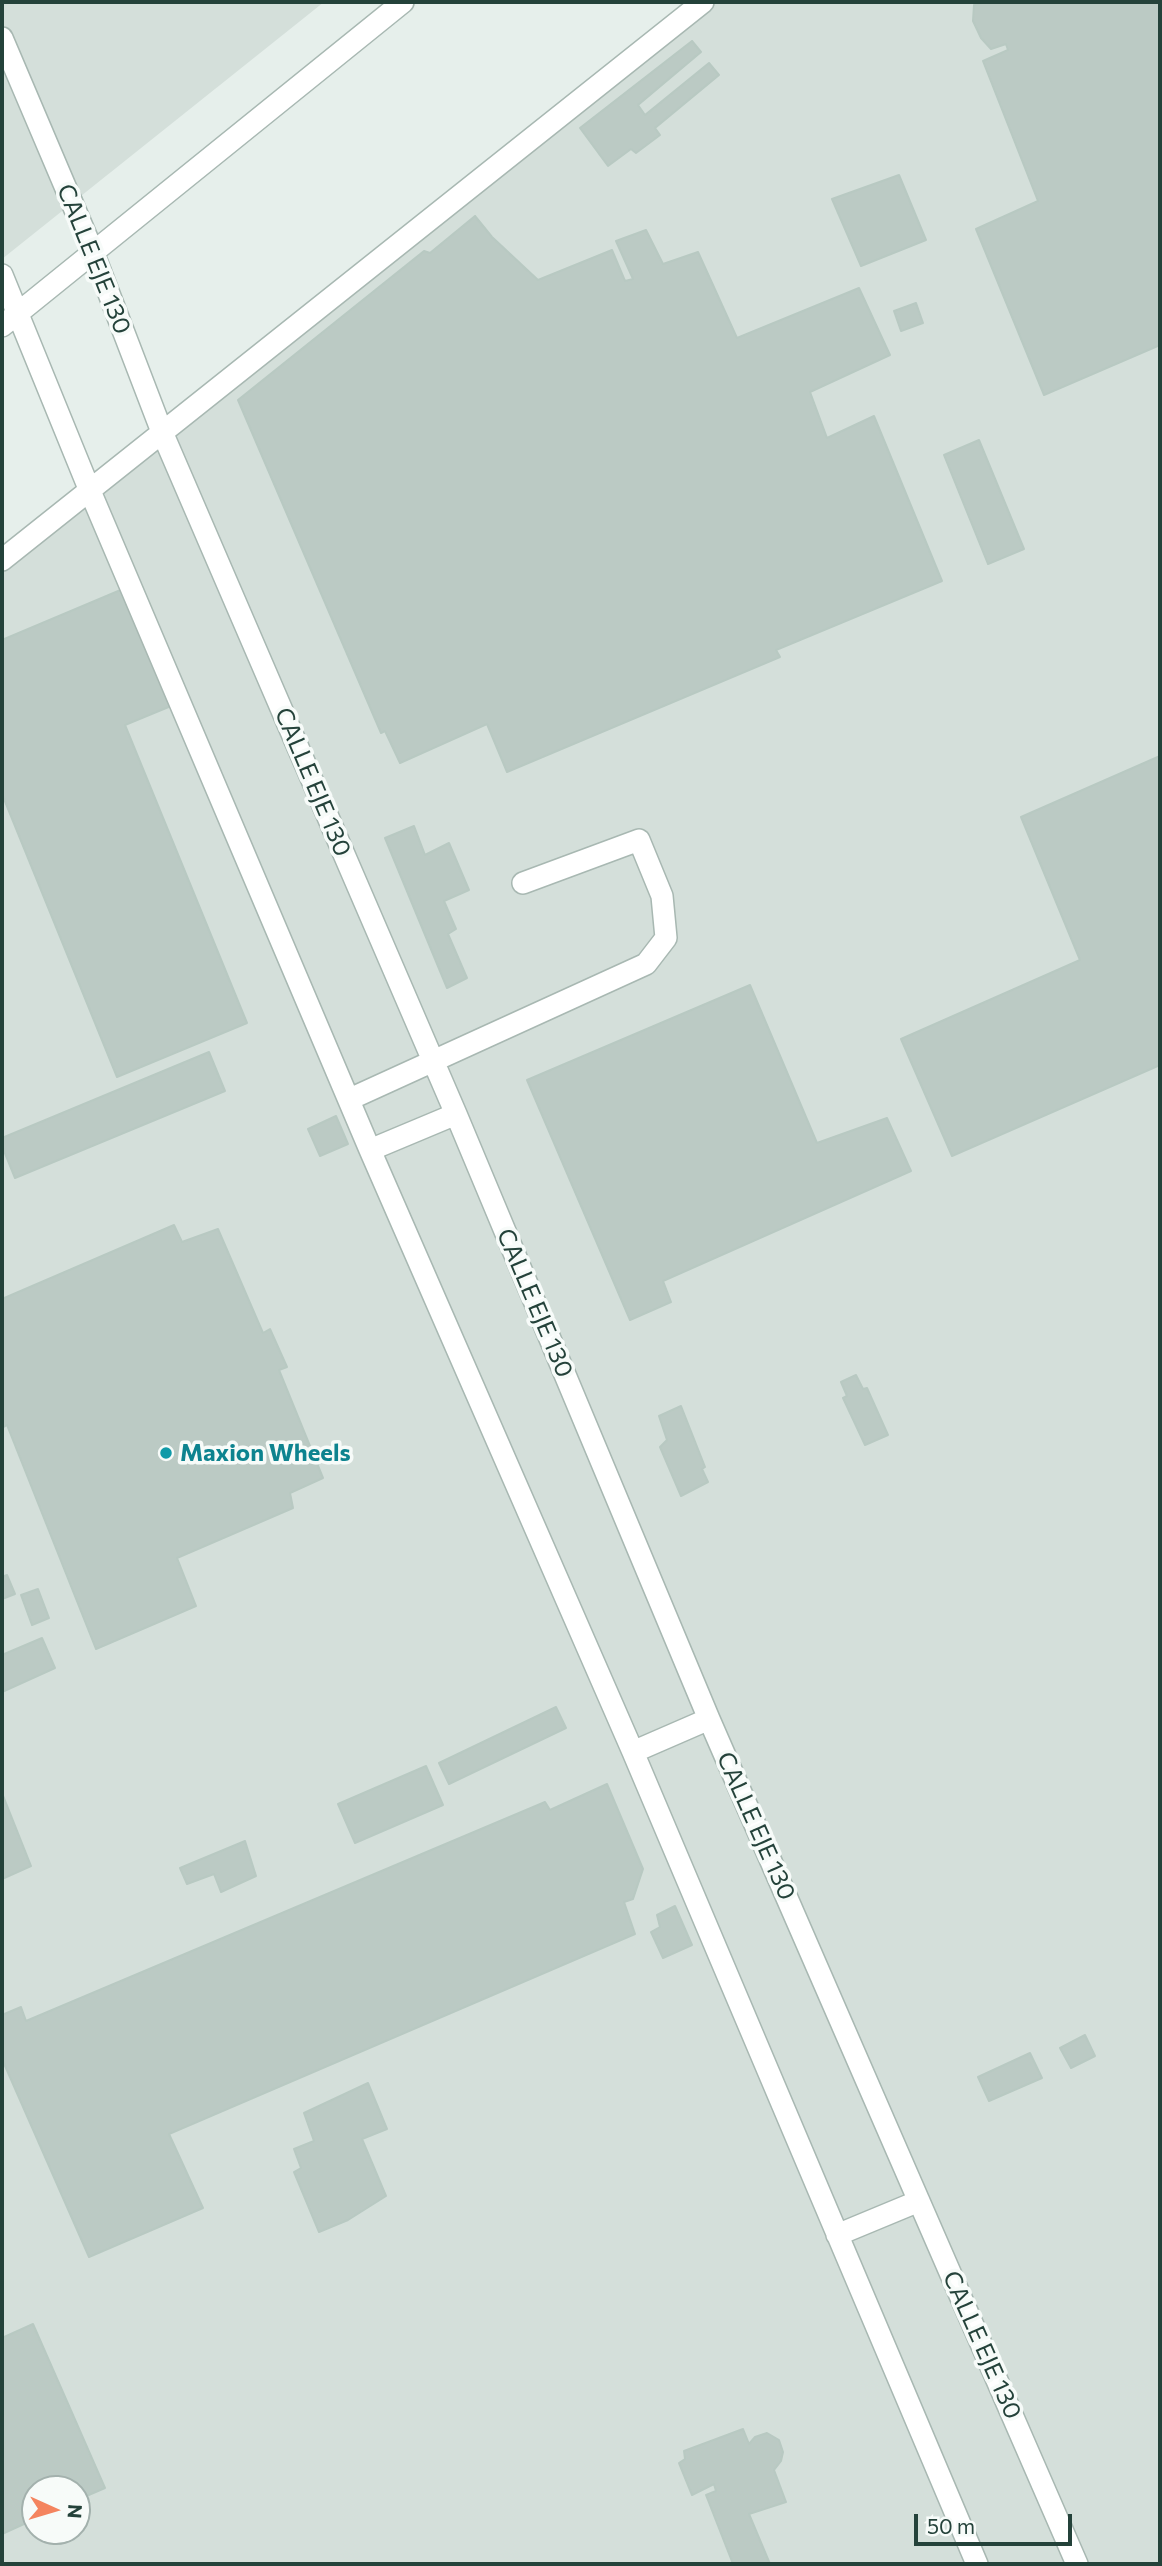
<!DOCTYPE html>
<html>
<head>
<meta charset="utf-8">
<style>
	body { margin:0 }
	#map { position:relative; width:1162px; height:2566px; overflow:hidden; background:#e6efeb; font-family:Commissioner,sans-serif }
	canvas { display:block }
	.frame { position:absolute; inset:0; border:4px solid #24423a; pointer-events:none }
	.north { position:absolute; left:21px; top:2475px; width:70px; height:70px; box-sizing:border-box; background:#f7fbf9; border:2px solid #a3b1ad; border-radius:50%; rotate:94deg; font-size:19px; font-weight:700; line-height:28px; text-align:center; color:#24423a }
	.north::after { content:''; display:block; margin:auto; width:24px; height:32px; background:#f4845f; clip-path:polygon(50% 0,100% 100%,50% 72%,0 100%) }
	.scale { position:absolute; left:914px; top:2514px; width:158px; height:32px; box-sizing:border-box; border:4px solid #24423a; border-top:0; padding-left:9px; font-size:21px; line-height:24px; white-space:nowrap; color:#24423a; -webkit-text-stroke:5px #f7fbf9; paint-order:stroke }
</style>
</head>
<body>
<div id="map">
<canvas width="1162" height="2566"></canvas>
<div class="frame"></div>
<div class="north">N</div>
<div class="scale">50 m</div>
</div>
<script>
const ctx = document.querySelector('canvas').getContext('2d');
ctx.lineJoin = 'round';
function paint(path, color) {
  ctx.fillStyle = color;
  ctx.fill(path, 'evenodd');
}
function toPath(rows) {
  const path = new Path2D();
  for (const r of rows) {
    path.moveTo(r[0], r[1]);
    for (let i = 2; i < r.length; i += 2) path.lineTo(r[i], r[i + 1]);
  }
  return path;
}
function trace(path, color, width, dash) {
  ctx.strokeStyle = color;
  ctx.lineWidth = width;
  ctx.lineCap = dash ? 'butt' : 'round';
  ctx.setLineDash(dash || []);
  ctx.stroke(path);
}
function drawText(font, color, halo, rows, align = 'center') {
  ctx.font = font + ' Commissioner,sans-serif';
  ctx.lineWidth = 7;
  ctx.setLineDash([]);
  ctx.textBaseline = 'middle';
  ctx.strokeStyle = halo;
  ctx.fillStyle = color;
  for (const [text, x, y, turn = 0] of rows) {
    ctx.save();
    ctx.translate(x, y);
    ctx.rotate((+turn || 0) * Math.PI / 180);
    ctx.textAlign = isNaN(turn) ? turn : align;
    if (halo) ctx.strokeText(text, 0, 0);
    ctx.fillText(text, 0, 0);
    ctx.restore();
  }
}
paint(toPath([
	[2,2,324,2,2,259],
	[688,2,1160,2,1160,2564,2,2564,2,549],
	[35,2489,77,2489,77,2531,35,2531]
]), '#d4dfda');
const building = toPath([
	[986,2,1160,2,1160,345,1044,395,976,229,1038,201,983,61,1008,50,1006,44,991,49,981,38,973,21,974,5,986,2],
	[692,41,701,52,638,105,645,115,709,63,719,75,655,128,660,135,636,153,631,149,608,166,580,128,692,41],
	[899,175,926,240,861,266,832,199,899,175],
	[475,216,492,237,538,280,612,250,625,281,633,279,616,241,646,230,663,264,698,252,737,338,859,288,890,355,810,392,827,438,874,416,942,581,776,650,780,657,507,772,487,724,400,763,385,731,381,733,238,400,424,251,430,253,475,216],
	[916,303,923,323,901,331,894,311,916,303],
	[979,440,1024,549,988,564,944,455,979,440],
	[123,589,171,706,125,725,247,1023,117,1077,2,794,2,640,123,589],
	[1160,756,1160,1065,952,1156,901,1039,1080,960,1021,817,1160,756],
	[414,826,425,855,449,843,469,890,444,901,456,929,448,934,467,978,447,988,385,838,414,826],
	[750,985,817,1143,887,1118,911,1171,663,1281,671,1302,630,1320,527,1080,750,985],
	[209,1052,225,1091,15,1178,2,1146,2,1138,209,1052],
	[336,1116,348,1144,320,1156,308,1129,336,1116],
	[174,1225,182,1242,218,1229,263,1333,270,1329,287,1367,279,1370,323,1478,290,1493,293,1508,177,1558,196,1606,96,1649,7,1425,2,1428,2,1299,174,1225],
	[856,1375,863,1389,867,1388,888,1435,865,1445,843,1398,847,1396,841,1382,856,1375],
	[681,1406,705,1467,702,1469,708,1482,681,1496,660,1447,667,1440,659,1416,681,1406],
	[7,1575,15,1594,2,1599,2,1577,7,1575],
	[38,1589,49,1618,32,1625,21,1595,38,1589],
	[42,1638,55,1668,2,1692,2,1655,42,1638],
	[556,1707,566,1728,449,1784,439,1763,556,1707],
	[426,1766,443,1805,355,1843,338,1804,426,1766],
	[607,1784,643,1869,633,1899,624,1902,635,1934,169,2134,203,2208,89,2257,2,2059,2,2015,21,2007,26,2021,545,1802,550,1810,607,1784],
	[2,1793,31,1866,2,1879,2,1793],
	[245,1841,256,1876,221,1892,214,1874,187,1884,180,1868,245,1841],
	[675,1906,692,1945,663,1958,651,1932,660,1927,657,1915,675,1906],
	[1085,2035,1095,2056,1071,2068,1060,2048,1085,2035],
	[1030,2053,1042,2078,989,2101,978,2077,1030,2053],
	[368,2083,387,2129,362,2139,386,2196,348,2220,319,2232,294,2172,301,2168,294,2149,314,2141,304,2113,368,2083],
	[33,2324,105,2488,77,2500,77,2489,35,2489,35,2519,2,2534,2,2338,33,2324],
	[743,2429,749,2444,755,2437,767,2433,779,2440,783,2452,781,2461,774,2470,786,2502,749,2514,770,2564,733,2564,706,2495,716,2491,714,2484,692,2495,679,2463,685,2459,684,2451,743,2429]
]);
paint(building, '#bbcac4');
trace(building, '#b8c9c2', 2);
const minor = toPath([
	[2,38,93,252,162,432,456,1114,709,1719,1077,2564],
	[2,275,90,491,370,1150,633,1752,977,2564],
	[2,326,403,2],
	[2,560,703,2],
	[350,1099,646,964,666,938,662,896,639,840,523,883],
	[370,1150,456,1114],
	[633,1752,709,1719],
	[837,2235,919,2201]
]);
trace(minor, '#a8b8b2', 24);
trace(minor, '#fff', 21);
for (const [x, y, r, color] of [
	[166,1453,7,"#0f9aa8"]
]) {
  const dot = new Path2D();
  dot.arc(x, y, r, 0, 2 * Math.PI);
  ctx.fillStyle = color;
  ctx.fill(dot);
  trace(dot, '#f7fbf9', 2.5);
}
drawText('24px', '#24423a', '#f7fbf9', [
	["CALLE EJE 130",94,259,68],
	["CALLE EJE 130",313,782,67],
	["CALLE EJE 130",535,1303,67],
	["CALLE EJE 130",756,1826,66],
	["CALLE EJE 130",982,2345,66]
]);
drawText('bold 24px', '#0d838f', '#f7fbf9', [
	["Maxion Wheels",180,1453]
], 'left');
</script>
</body>
</html>
